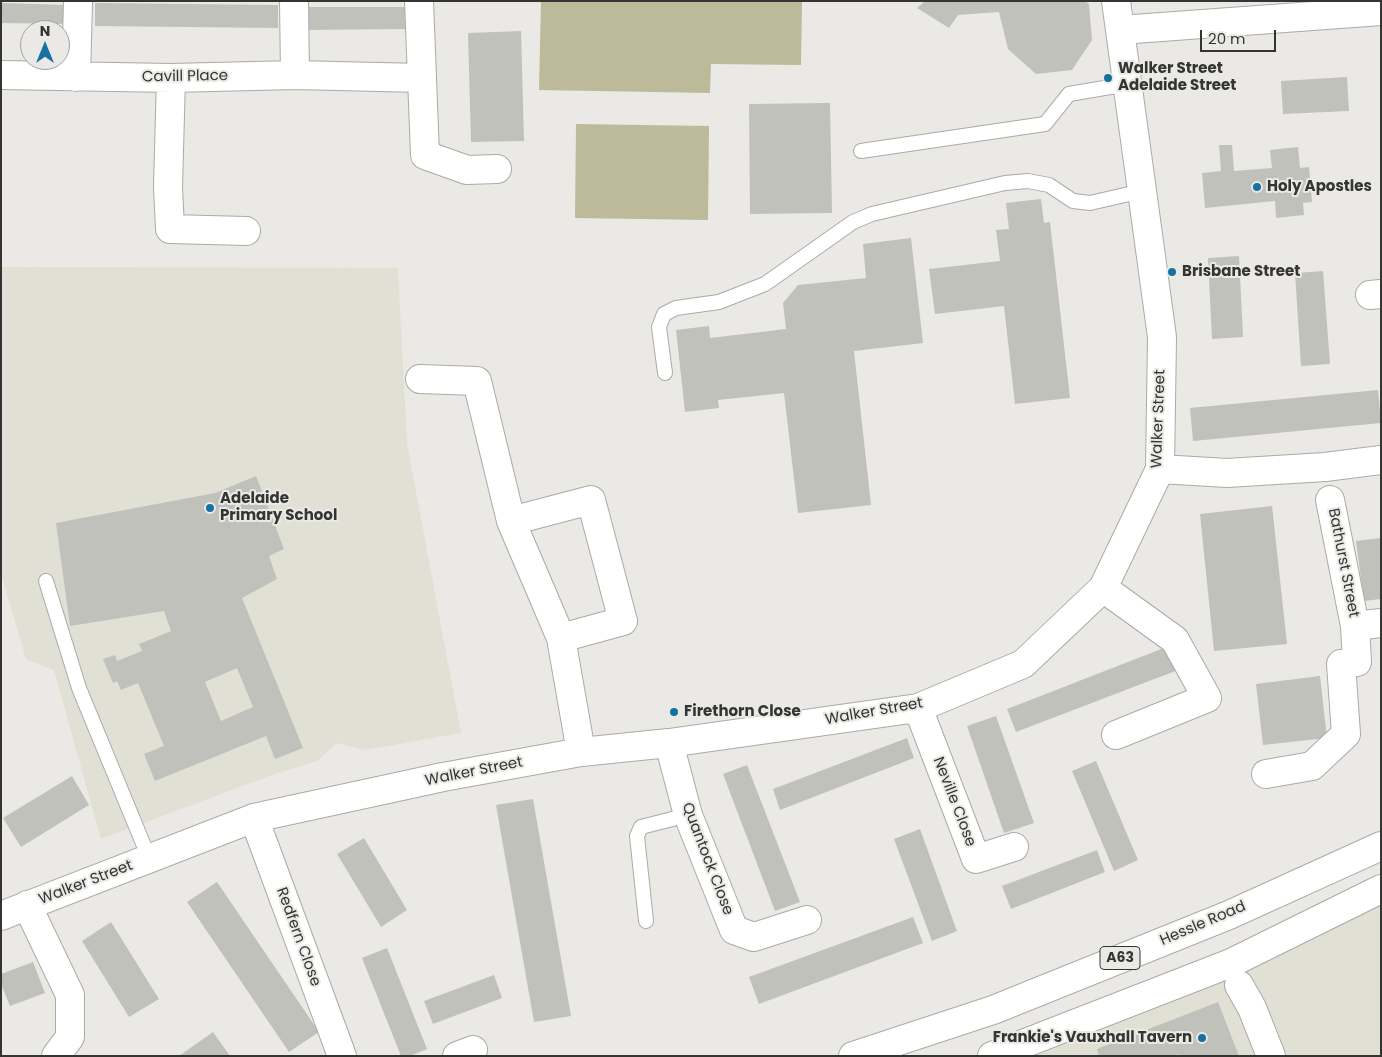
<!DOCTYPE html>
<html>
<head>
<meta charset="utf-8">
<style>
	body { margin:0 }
	#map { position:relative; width:1382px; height:1057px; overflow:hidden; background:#eae9e5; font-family:Poppins,sans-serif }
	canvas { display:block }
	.frame { position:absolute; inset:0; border:2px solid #343432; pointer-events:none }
	.north { position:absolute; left:20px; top:20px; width:50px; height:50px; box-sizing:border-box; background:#eae9e5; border:1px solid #a1a19d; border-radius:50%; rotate:0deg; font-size:14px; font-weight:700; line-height:20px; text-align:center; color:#343432 }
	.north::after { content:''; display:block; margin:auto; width:18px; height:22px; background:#1572a1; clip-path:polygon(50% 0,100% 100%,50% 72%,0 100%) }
	.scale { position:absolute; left:1200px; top:30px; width:76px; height:22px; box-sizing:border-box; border:2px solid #343432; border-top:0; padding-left:6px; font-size:15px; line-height:18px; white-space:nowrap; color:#343432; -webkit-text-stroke:4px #eae9e5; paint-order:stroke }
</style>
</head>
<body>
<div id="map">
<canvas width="1382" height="1057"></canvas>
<div class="frame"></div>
<div class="north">N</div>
<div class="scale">20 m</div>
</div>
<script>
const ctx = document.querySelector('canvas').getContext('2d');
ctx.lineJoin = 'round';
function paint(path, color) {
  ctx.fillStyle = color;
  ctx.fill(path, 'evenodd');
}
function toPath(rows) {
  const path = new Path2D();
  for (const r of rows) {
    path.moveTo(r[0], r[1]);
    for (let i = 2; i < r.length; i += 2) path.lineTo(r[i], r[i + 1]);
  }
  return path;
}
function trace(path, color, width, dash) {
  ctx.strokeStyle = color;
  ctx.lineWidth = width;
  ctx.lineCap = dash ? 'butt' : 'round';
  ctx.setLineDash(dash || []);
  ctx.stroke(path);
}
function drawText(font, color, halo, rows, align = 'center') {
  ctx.font = font + ' Poppins,sans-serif';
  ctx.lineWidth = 4;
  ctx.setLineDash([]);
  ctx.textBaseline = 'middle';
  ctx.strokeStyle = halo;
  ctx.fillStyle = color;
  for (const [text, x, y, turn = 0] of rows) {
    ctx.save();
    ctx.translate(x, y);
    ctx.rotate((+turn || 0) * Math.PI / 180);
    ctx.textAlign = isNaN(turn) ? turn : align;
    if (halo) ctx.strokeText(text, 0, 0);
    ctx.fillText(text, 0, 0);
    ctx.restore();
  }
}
paint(toPath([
	[1,267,398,268,407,443,461,733,365,750,337,743,317,761,272,775,101,839,54,670,26,659,1,573],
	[1381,904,1381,1056,1028,1056]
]), '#e0e0d4');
paint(toPath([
	[541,1,802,1,801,65,711,64,710,93,539,90],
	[576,124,709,126,708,220,575,218]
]), '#bcba98');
paint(toPath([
	[925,1,1085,1,1089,4,1092,40,1072,70,1036,74,1008,49,999,12,958,15,949,28,917,8],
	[1,3,67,5,67,24,1,23],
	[95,3,278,5,278,28,95,26],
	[307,7,408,7,408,29,307,30],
	[521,31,524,141,471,142,468,33],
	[1347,77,1349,111,1283,114,1281,81],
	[830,103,832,213,750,214,749,104],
	[1219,145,1232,145,1234,171,1272,168,1270,150,1298,147,1300,168,1309,167,1312,202,1303,203,1304,215,1276,218,1275,201,1205,208,1202,173,1221,171],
	[1041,199,1044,223,1050,222,1070,398,1015,404,1004,306,935,314,929,269,1000,261,996,230,1009,229,1006,203],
	[911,238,923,343,854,351,871,505,798,513,784,393,718,400,719,408,685,412,676,330,709,326,710,338,786,329,783,303,798,285,866,278,863,244],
	[1239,256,1243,337,1212,339,1208,258],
	[1323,271,1330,364,1301,366,1295,273],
	[1378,390,1381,423,1193,441,1190,408],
	[256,476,284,549,269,556,277,579,242,598,303,748,275,759,266,736,155,781,144,754,164,746,138,683,121,690,117,681,113,683,103,659,115,655,117,661,142,651,139,644,171,631,164,611,70,626,56,523,215,493],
	[237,668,253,707,221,721,205,682],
	[1272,506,1287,644,1214,651,1200,514],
	[1381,538,1381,599,1364,601,1356,541],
	[1169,646,1178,670,1016,732,1007,709],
	[1320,676,1327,738,1263,745,1256,684],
	[996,716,1034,823,1004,833,967,726],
	[907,738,914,758,780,810,773,789],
	[1096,761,1138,860,1114,871,1072,771],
	[747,765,800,902,775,911,723,774],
	[72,776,89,805,21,847,3,818],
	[533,799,571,1016,534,1022,496,805],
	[920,829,957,931,932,941,894,839],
	[364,838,407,910,381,927,337,854],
	[1097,850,1105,872,1011,909,1002,886],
	[217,882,319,1032,289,1052,187,902],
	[913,917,923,943,759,1004,749,977],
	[111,922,159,999,129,1017,82,941],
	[387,948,427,1049,410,1056,401,1056,362,958],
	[33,962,45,993,10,1006,1,984,1,974],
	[494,975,502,998,433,1024,424,1001],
	[1218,1002,1239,1056,1179,1056,1179,1054,1173,1056,1099,1056,1097,1049],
	[213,1032,230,1056,179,1056]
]), '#c1c1bc');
const lane = toPath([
	[861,151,1045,124,1069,94,1128,84],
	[665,373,659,327,664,314,676,308,719,302,765,284,853,222,872,214,1005,183,1028,181,1049,185,1073,201,1090,203,1142,191],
	[46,581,79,688,149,858],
	[646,921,637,836,641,827,688,815]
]);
const street = toPath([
	[294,1,295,75],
	[1120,30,1381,11],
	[1,75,171,78,295,75,422,78,419,1],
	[76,77,78,1],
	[171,78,168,187,170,229,246,231],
	[422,78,425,155,467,170,497,169],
	[1370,295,1381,294],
	[420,379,477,381,511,521,561,638,581,752],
	[1160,469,1227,473,1325,467,1381,460],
	[511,521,591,500,623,621,561,638],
	[1103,588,1175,640,1207,698,1116,735],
	[1355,626,1381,623],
	[918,708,976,859,1014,847],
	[669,743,688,815,734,930,754,937,807,920],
	[1266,774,1312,766,1346,734,1341,664,1357,662,1355,626,1330,500],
	[254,818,342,1056],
	[27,905,70,995,70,1037,56,1056],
	[1,916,254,818,443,777,581,752,669,743,918,708,1023,664,1103,588,1160,469,1162,337,1116,1],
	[1239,985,1252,1008,1271,1056],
	[457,1056,473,1050]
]);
const highway = toPath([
	[853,1056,993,1010,1229,915,1381,846],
	[992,1056,1231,963,1381,889]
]);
trace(lane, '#aaaaa6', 16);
trace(street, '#aaaaa6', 30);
trace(highway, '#aaaaa6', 30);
trace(lane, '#fff', 14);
trace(street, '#fff', 28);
trace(highway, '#fff', 28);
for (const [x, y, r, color] of [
	[1108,78,5,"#1572a1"],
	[1257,187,5,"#1572a1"],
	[1172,272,5,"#1572a1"],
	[210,508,5,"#1572a1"],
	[674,712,5,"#1572a1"],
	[1202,1038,5,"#1572a1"]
]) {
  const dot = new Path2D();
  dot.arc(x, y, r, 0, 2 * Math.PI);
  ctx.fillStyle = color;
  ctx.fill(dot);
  trace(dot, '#eae9e5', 2);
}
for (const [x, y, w] of [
	[1120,958,40]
]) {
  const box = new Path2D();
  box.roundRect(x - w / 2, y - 11.5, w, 23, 4);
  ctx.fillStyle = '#eae9e5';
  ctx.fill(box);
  trace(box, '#343432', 1);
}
drawText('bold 14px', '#343432', null, [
	["A63",1120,958]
]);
drawText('bold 15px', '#343432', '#eae9e5', [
	["Walker Street",1118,69],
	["Adelaide Street",1118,86],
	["Holy Apostles",1267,187],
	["Brisbane Street",1182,272],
	["Adelaide",220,499],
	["Primary School",220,516],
	["Firethorn Close",684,712],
	["Frankie's Vauxhall Tavern",1192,1038,"right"]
], 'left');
drawText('15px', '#343432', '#eae9e5', [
	["Cavill Place",185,77,-1],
	["Walker Street",1159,419,-88],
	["Bathurst Street",1343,563,79],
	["Walker Street",874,712,-10],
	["Walker Street",474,772,-11],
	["Neville Close",954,802,69],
	["Quantock Close",707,859,69],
	["Walker Street",86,883,-21],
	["Hessle Road",1203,924,-23],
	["Redfern Close",298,937,70]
]);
</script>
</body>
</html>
